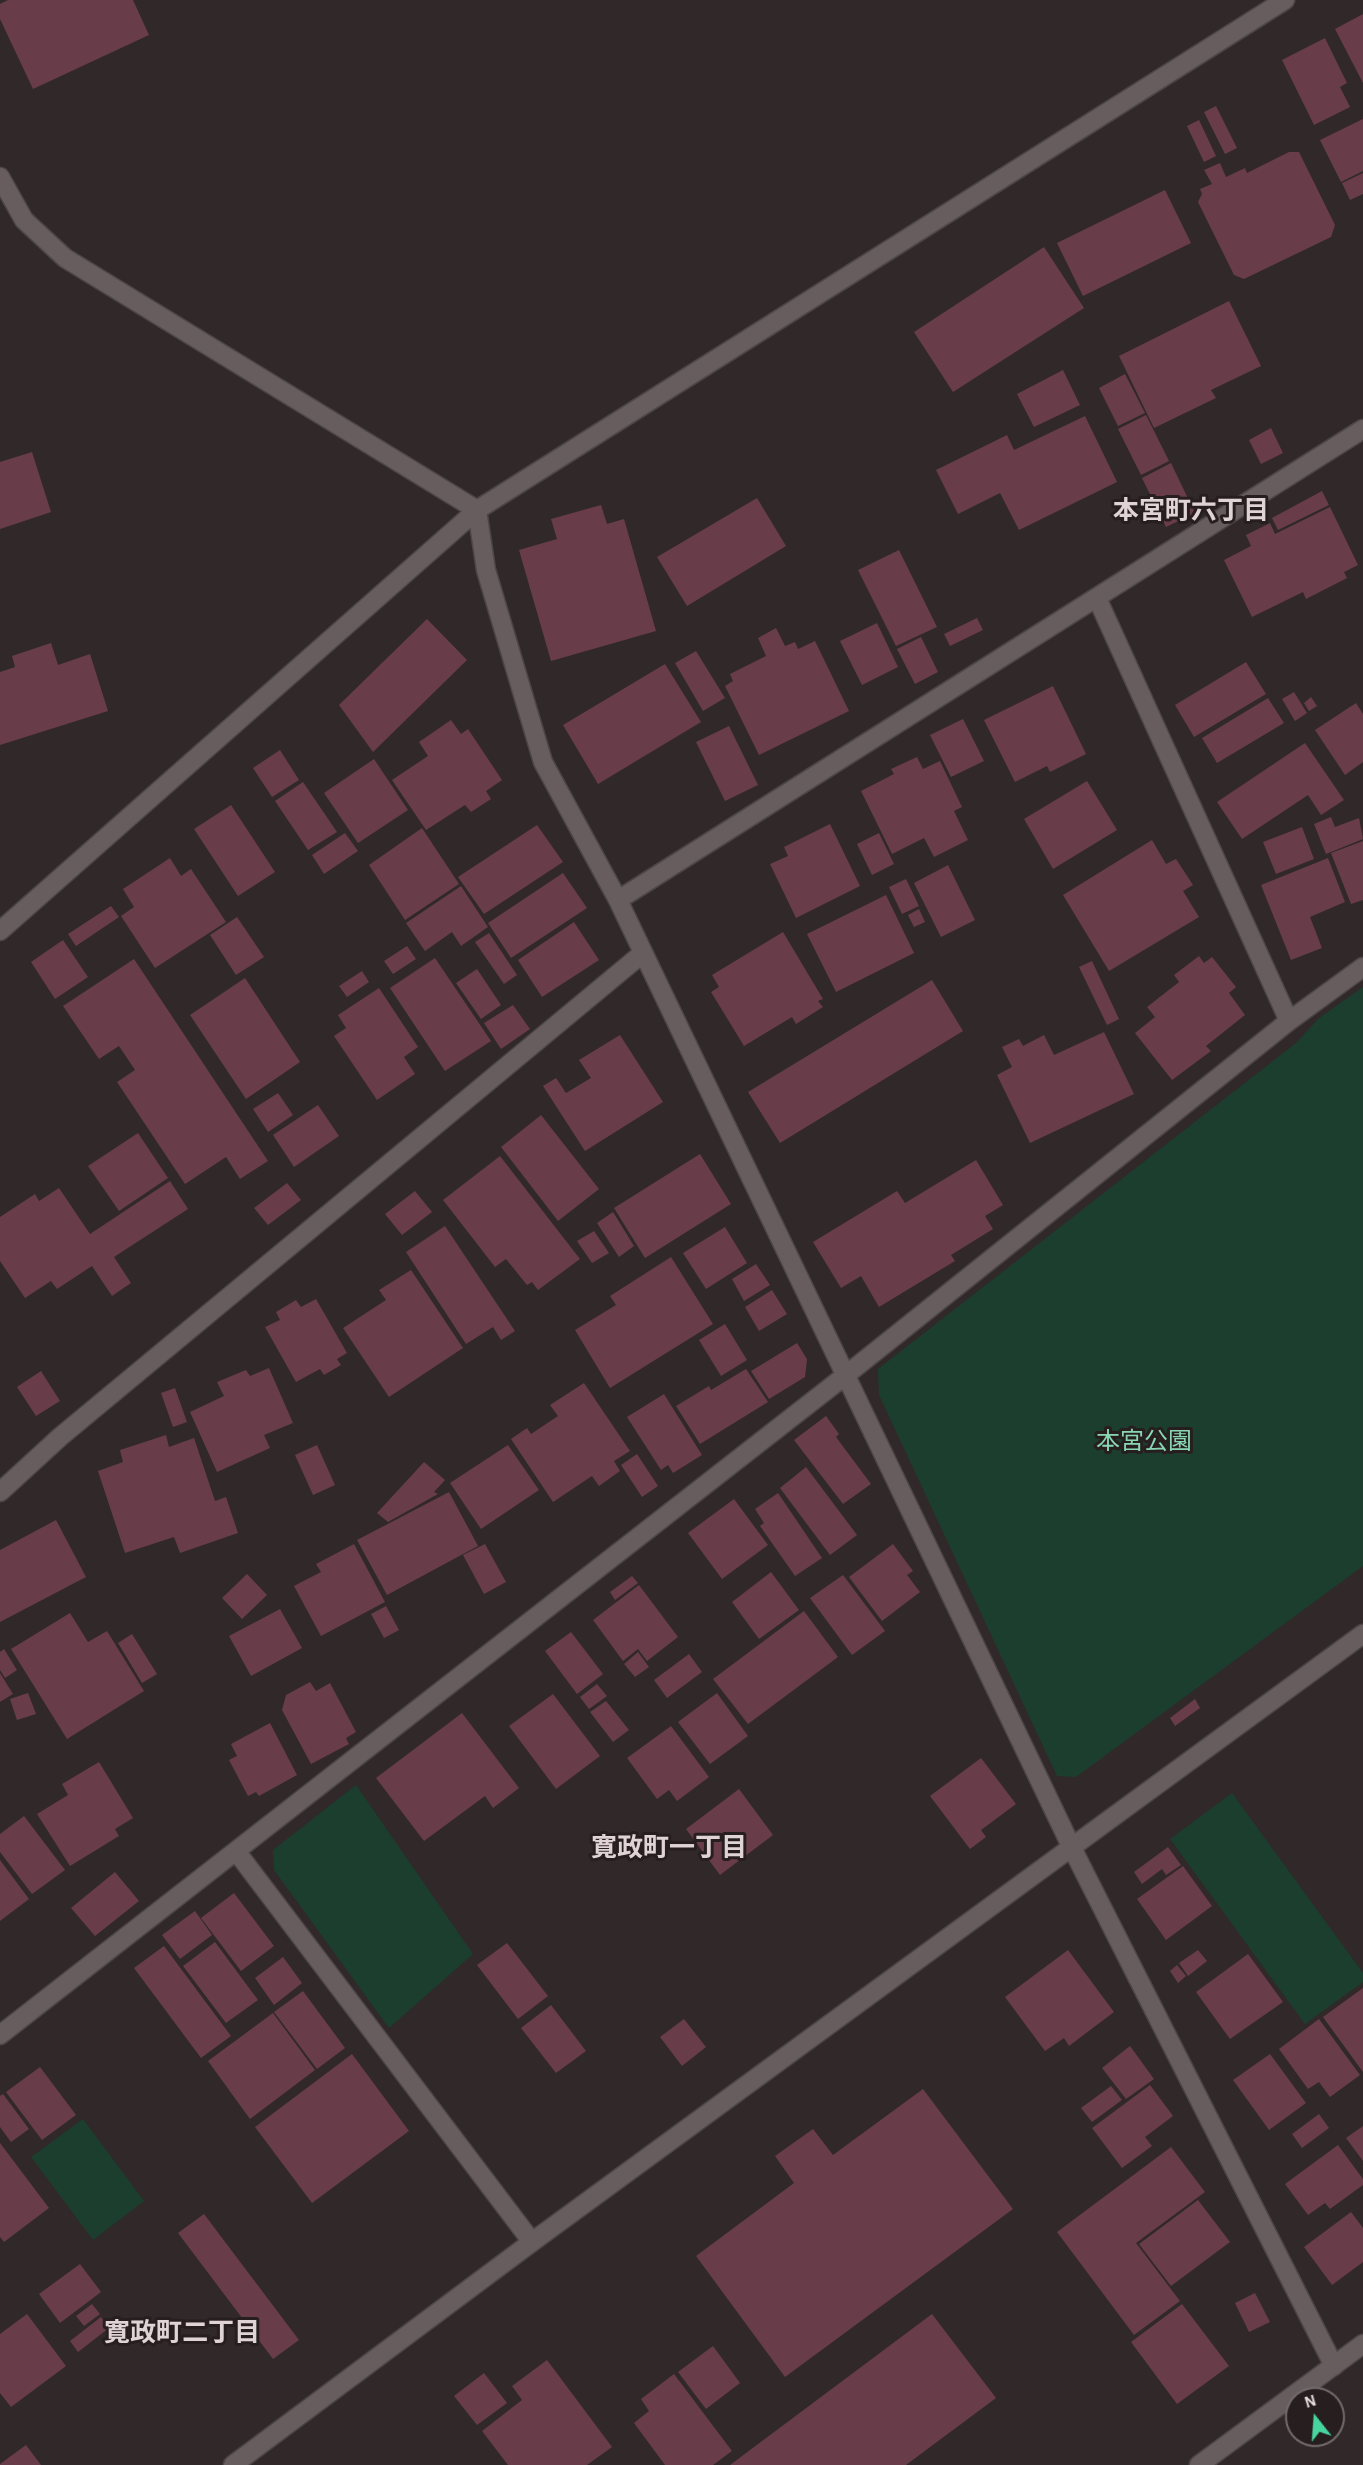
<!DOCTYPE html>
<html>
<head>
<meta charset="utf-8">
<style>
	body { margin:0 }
	#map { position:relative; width:1363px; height:2465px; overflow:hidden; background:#31282a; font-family:"Alegreya Sans",sans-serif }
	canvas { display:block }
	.north { position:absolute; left:1285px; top:2387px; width:60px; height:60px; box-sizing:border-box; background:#271e20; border:2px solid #726a6c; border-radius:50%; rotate:343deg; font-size:16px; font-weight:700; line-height:24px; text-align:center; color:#e3dddf }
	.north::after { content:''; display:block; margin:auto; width:21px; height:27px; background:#47d49e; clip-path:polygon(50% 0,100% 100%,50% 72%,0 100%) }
</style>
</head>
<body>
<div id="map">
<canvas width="1363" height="2465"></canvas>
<div class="north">N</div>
</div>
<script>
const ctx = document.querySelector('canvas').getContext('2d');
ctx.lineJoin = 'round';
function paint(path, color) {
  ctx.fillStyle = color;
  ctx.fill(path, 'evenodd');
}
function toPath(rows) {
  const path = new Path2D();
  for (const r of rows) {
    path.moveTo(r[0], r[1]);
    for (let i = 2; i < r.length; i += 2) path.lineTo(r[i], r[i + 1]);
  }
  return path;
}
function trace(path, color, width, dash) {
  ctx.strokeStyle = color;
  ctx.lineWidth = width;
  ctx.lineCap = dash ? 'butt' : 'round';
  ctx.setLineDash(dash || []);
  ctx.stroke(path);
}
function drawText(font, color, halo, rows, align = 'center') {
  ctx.font = font + ' "Alegreya Sans","Noto Sans JP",sans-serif';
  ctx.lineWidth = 6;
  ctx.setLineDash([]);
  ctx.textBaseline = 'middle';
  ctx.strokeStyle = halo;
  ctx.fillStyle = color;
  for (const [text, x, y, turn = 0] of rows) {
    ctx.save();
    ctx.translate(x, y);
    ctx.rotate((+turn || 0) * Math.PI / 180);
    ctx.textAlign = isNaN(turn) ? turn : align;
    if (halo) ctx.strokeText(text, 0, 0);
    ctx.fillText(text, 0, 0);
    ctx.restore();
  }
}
paint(toPath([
	[1363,987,1363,1566,1076,1777,1057,1776,879,1395,878,1369,1296,1043,1319,1018],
	[356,1785,473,1954,389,2028,274,1870,273,1850],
	[1232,1793,1363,1973,1363,1982,1305,2024,1170,1839],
	[83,2119,144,2201,93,2240,31,2157]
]), '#1b3e2f');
paint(toPath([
	[8,0,133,0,149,35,33,89,0,19,0,4],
	[1363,14,1363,83,1335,29],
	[1325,38,1347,83,1340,87,1350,107,1314,125,1282,60],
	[1216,106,1237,148,1225,154,1204,112],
	[1363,119,1363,171,1341,182,1320,140],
	[1199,120,1216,156,1204,162,1187,126],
	[1289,152,1299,152,1335,225,1331,237,1244,279,1234,275,1198,202,1202,194,1200,189,1212,184,1204,170,1220,163,1226,177,1245,168,1247,173],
	[1363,173,1363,194,1350,200,1342,183],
	[1165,190,1191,243,1083,296,1057,243],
	[1044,247,1084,308,953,392,914,332],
	[1229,301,1261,366,1211,390,1216,398,1154,428,1119,356],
	[1063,370,1080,405,1034,427,1017,394],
	[1125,374,1145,413,1118,426,1099,388],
	[1146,415,1169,461,1141,475,1118,429],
	[1085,416,1117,482,1019,530,1000,493,958,514,936,470,1007,435,1014,450],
	[1271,428,1283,453,1261,464,1249,440],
	[32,452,51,512,0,529,0,462],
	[1171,463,1195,513,1166,527,1142,478],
	[1322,491,1329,505,1278,530,1272,518],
	[757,498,786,546,687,606,657,557],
	[601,505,607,524,624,519,656,631,551,661,519,550,557,539,551,519],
	[1330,507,1358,565,1344,572,1347,578,1306,599,1303,592,1252,617,1224,560,1251,546,1246,535,1270,523,1275,534],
	[899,550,937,627,896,646,858,570],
	[977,618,983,630,950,646,944,634],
	[427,619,467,660,373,752,339,705],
	[877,623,898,667,862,685,840,641],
	[776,628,785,646,795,642,798,649,815,641,849,711,759,755,725,686,733,681,730,674,766,656,758,638],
	[921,637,938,672,915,684,897,649],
	[51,643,58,665,90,654,108,711,0,745,0,672,15,667,12,656],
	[696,651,725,698,703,711,675,663],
	[1246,662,1266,694,1194,737,1175,705],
	[665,664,701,722,598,784,563,725],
	[1053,686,1086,754,1050,772,1047,766,1015,782,984,720],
	[1294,692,1307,713,1295,721,1282,699],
	[1311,697,1317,706,1309,711,1304,703],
	[1268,698,1284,723,1217,763,1202,738],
	[1356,703,1363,714,1363,762,1345,775,1315,730],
	[963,719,984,761,951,777,930,735],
	[451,720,461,734,468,729,502,780,486,791,491,799,471,812,465,805,426,830,392,780,428,756,419,742],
	[729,726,758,785,725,801,696,742],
	[1305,743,1344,800,1321,815,1308,795,1242,839,1217,802],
	[280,750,299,780,272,797,253,768],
	[917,757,923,769,940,761,962,807,954,811,968,840,934,857,924,838,892,854,861,791,894,774,891,769],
	[374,759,408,810,358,843,324,793],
	[1087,781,1117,830,1053,869,1024,819],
	[303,782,337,832,308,850,275,801],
	[231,805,275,872,238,896,194,829],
	[1331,817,1335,827,1359,818,1363,839,1326,854,1314,824],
	[830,824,860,886,796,918,770,864,788,856,784,847],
	[537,825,563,862,484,914,458,877],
	[1302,827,1314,859,1276,874,1263,842],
	[422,828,459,884,405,920,369,865],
	[345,833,358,851,324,874,312,855],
	[879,833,894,864,872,875,857,844],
	[1152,840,1166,864,1176,859,1193,885,1183,891,1199,917,1109,971,1063,895],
	[1363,841,1363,900,1351,904,1331,853],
	[170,858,181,876,191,869,226,922,155,968,121,916,134,907,123,889],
	[1328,858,1345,902,1310,917,1322,948,1291,960,1261,885],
	[948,865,975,920,941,937,914,883],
	[563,873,587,908,511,958,488,923],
	[906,879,919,906,902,914,889,887],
	[461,886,488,927,461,946,452,932,425,951,406,923],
	[886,895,914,953,836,992,807,934],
	[111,906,119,917,76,946,68,934],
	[919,909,925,922,914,927,908,915],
	[237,917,264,957,236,975,210,935],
	[574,922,599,960,542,997,518,960],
	[783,932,823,999,818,1001,823,1007,796,1024,792,1017,744,1046,711,992,719,987,712,975],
	[489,933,517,975,504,984,475,942],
	[63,940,88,977,55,999,31,962],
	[407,946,416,959,393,974,384,961],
	[1199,956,1204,963,1212,957,1236,987,1229,993,1245,1015,1206,1046,1211,1051,1172,1080,1135,1033,1155,1017,1147,1007,1179,982,1174,975],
	[435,958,491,1041,445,1071,390,988],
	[134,959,268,1161,240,1179,226,1157,185,1184,117,1082,135,1070,119,1046,99,1059,63,1006],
	[1092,961,1119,1019,1107,1025,1079,967],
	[477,969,501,1005,481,1019,456,983],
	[362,971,369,982,347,997,339,986],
	[245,978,300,1062,246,1099,190,1015],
	[932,980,963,1031,780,1143,748,1092],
	[379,988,418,1047,404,1057,415,1074,377,1100,334,1036,346,1028,338,1015],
	[513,1005,530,1029,501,1049,484,1023],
	[1104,1032,1134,1094,1030,1143,997,1075,1012,1067,1002,1047,1019,1039,1023,1046,1044,1035,1054,1055],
	[620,1035,663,1102,585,1151,543,1086,556,1078,566,1093,591,1078,579,1060],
	[278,1093,293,1115,268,1132,253,1109],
	[318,1105,339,1136,294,1167,273,1135],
	[541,1115,599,1189,558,1221,501,1147],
	[138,1133,168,1178,119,1211,88,1166],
	[700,1154,731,1204,645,1258,614,1208],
	[500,1156,580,1259,538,1290,532,1282,527,1285,506,1259,495,1267,443,1200],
	[976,1160,1003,1205,985,1216,993,1229,951,1255,955,1261,879,1307,861,1276,841,1288,813,1242,897,1191,905,1203],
	[170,1181,188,1209,114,1257,131,1283,112,1296,92,1266,57,1289,51,1281,25,1298,0,1261,0,1217,35,1194,39,1201,59,1188,90,1234],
	[287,1183,301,1200,268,1225,254,1208],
	[415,1191,432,1212,402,1235,385,1214],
	[613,1212,634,1246,619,1257,597,1223],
	[445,1226,515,1331,501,1340,493,1327,466,1344,406,1252],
	[725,1227,747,1263,706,1289,683,1253],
	[594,1231,609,1253,592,1263,577,1241],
	[671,1257,713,1324,610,1388,575,1330,616,1305,610,1296],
	[756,1264,770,1285,744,1301,732,1279],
	[411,1270,463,1348,389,1397,343,1328,386,1300,379,1290],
	[772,1290,787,1314,759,1331,745,1307],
	[316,1299,347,1353,337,1359,341,1365,324,1375,320,1369,296,1382,265,1327,280,1320,276,1312,296,1300,301,1307],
	[725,1324,747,1360,721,1376,699,1340],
	[797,1343,807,1359,805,1377,769,1399,751,1371],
	[269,1368,293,1423,264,1435,270,1448,217,1472,190,1412,224,1396,217,1382,246,1370,250,1376],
	[746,1369,768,1402,700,1444,676,1406,709,1386,711,1390],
	[41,1371,60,1401,36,1416,17,1387],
	[584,1383,630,1451,614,1461,620,1471,599,1486,592,1476,553,1502,511,1439,527,1428,531,1434,558,1416,550,1405],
	[175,1388,187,1422,173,1427,161,1393],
	[664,1394,702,1455,673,1473,668,1465,661,1470,627,1417],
	[826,1416,839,1434,836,1437,871,1484,843,1504,794,1440],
	[166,1435,169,1447,194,1438,215,1501,226,1497,238,1533,180,1553,174,1537,125,1553,98,1471,123,1462,120,1450],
	[317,1445,335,1485,313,1495,295,1455],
	[508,1445,539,1490,481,1529,450,1483],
	[637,1454,658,1486,642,1497,621,1465],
	[424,1462,445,1480,434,1492,438,1494,388,1522,377,1513],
	[806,1467,857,1535,830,1555,780,1488],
	[449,1492,478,1546,387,1595,357,1540],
	[778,1493,822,1558,795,1576,760,1526,764,1523,755,1509],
	[734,1499,768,1545,722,1579,688,1533],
	[56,1520,86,1577,0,1622,0,1550],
	[354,1544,385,1602,321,1636,294,1586,321,1572,316,1564],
	[485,1544,506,1582,484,1594,463,1555],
	[893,1544,913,1571,907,1575,920,1592,882,1621,849,1577],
	[771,1572,799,1610,759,1639,732,1602],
	[247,1574,267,1595,242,1619,222,1598],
	[843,1575,885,1631,852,1655,810,1598],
	[632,1576,638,1583,615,1600,610,1592],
	[639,1585,678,1637,647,1661,638,1649,623,1661,593,1620],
	[386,1606,399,1630,384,1638,371,1614],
	[280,1609,302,1648,251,1676,229,1636],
	[804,1611,838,1657,748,1724,713,1679],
	[70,1613,88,1642,107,1631,144,1691,67,1739,11,1649],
	[571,1632,603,1674,577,1694,545,1651],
	[132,1634,157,1674,142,1683,118,1643],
	[4,1649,17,1670,5,1678,0,1670,0,1652],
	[638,1652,649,1667,635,1677,624,1664],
	[689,1654,702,1672,667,1698,654,1680],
	[0,1673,13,1694,0,1702],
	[310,1682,316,1691,330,1683,356,1732,346,1738,349,1744,311,1764,282,1710,286,1695],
	[597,1684,607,1696,589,1709,580,1697],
	[28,1693,36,1714,17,1720,10,1699],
	[717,1693,748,1736,710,1764,678,1722],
	[553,1694,600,1756,556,1789,509,1726],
	[1195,1699,1200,1708,1175,1726,1170,1718],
	[606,1701,629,1730,613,1742,590,1712],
	[462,1713,519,1788,493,1808,485,1796,424,1841,376,1778],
	[270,1723,297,1775,259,1796,256,1792,248,1796,229,1760,237,1756,231,1744],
	[671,1726,709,1777,677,1801,669,1790,657,1799,627,1758],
	[981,1758,1016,1804,981,1830,986,1837,970,1849,930,1796],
	[99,1762,133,1818,115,1829,119,1836,70,1866,37,1814,68,1795,62,1784],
	[739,1789,773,1835,720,1875,686,1829],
	[24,1816,65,1870,32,1894,0,1852,0,1834],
	[1168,1847,1181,1865,1166,1875,1162,1869,1142,1884,1134,1872],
	[0,1860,29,1899,0,1921],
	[1183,1866,1212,1906,1166,1940,1137,1899],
	[115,1872,139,1901,95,1936,71,1908],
	[234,1893,274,1946,241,1971,201,1918],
	[195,1911,212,1935,180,1959,162,1935],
	[215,1942,258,2000,226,2023,183,1966],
	[507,1943,548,1996,518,2019,477,1965],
	[164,1946,231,2036,201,2058,134,1968],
	[1068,1950,1114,2012,1069,2046,1064,2038,1045,2051,1005,1997],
	[1198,1950,1207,1961,1188,1976,1179,1963],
	[1248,1954,1283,2002,1230,2039,1196,1992],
	[283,1957,302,1983,274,2005,255,1978],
	[1177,1965,1186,1976,1178,1983,1170,1971],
	[1363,1988,1363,2072,1323,2017],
	[303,1991,345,2048,317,2069,274,2012],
	[551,2005,586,2051,556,2073,521,2028],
	[273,2013,315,2070,250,2119,208,2061],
	[684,2019,706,2047,682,2066,660,2037],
	[1319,2019,1360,2075,1330,2097,1319,2082,1308,2089,1279,2049],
	[1130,2046,1154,2079,1126,2099,1102,2068],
	[352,2054,409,2131,312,2203,255,2127],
	[1270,2054,1306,2103,1269,2130,1233,2080],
	[40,2067,76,2115,42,2140,6,2092],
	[1150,2085,1173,2116,1145,2137,1152,2146,1122,2168,1092,2128],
	[1111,2086,1122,2100,1092,2122,1081,2108],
	[923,2089,1013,2209,785,2377,696,2256,794,2183,775,2156,813,2129,833,2155],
	[3,2094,29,2129,11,2142,0,2127,0,2096],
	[1319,2114,1329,2128,1302,2148,1292,2134],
	[1363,2126,1363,2161,1346,2138],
	[0,2143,49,2208,4,2242,0,2237],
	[1338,2145,1363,2179,1363,2185,1330,2209,1325,2203,1308,2215,1285,2184],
	[1171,2147,1205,2192,1136,2243,1180,2301,1134,2335,1057,2232],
	[1198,2200,1230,2242,1171,2286,1139,2244],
	[1351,2212,1363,2228,1363,2262,1332,2285,1304,2247],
	[204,2214,299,2340,273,2359,178,2233],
	[80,2264,101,2292,60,2323,39,2294],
	[1255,2293,1270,2322,1249,2332,1235,2303],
	[92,2304,100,2314,84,2326,76,2316],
	[1182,2304,1229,2366,1177,2404,1131,2342],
	[27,2314,66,2366,11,2407,0,2393,0,2334],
	[932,2314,996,2398,906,2465,730,2465],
	[101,2317,109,2328,78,2352,70,2341],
	[713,2346,740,2383,706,2409,678,2372],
	[547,2360,612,2447,587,2465,508,2465,482,2431,522,2400,512,2386],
	[484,2373,507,2403,477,2425,454,2396],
	[674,2374,732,2451,713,2465,665,2465,634,2423,649,2411,641,2399],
	[26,2445,41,2465,0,2465,0,2464]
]), '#683d49');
const street = toPath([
	[0,177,24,220,65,258,477,510,486,570,543,762,618,900,1072,1848,1334,2366],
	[1097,598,1289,1021],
	[618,900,1363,429],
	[0,1492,60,1437,643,953],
	[236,1851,532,2242],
	[0,2035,846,1375,1289,1021,1363,967]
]);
const secondary = toPath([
	[0,931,477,510,1285,0],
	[233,2465,532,2242,1363,1634],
	[1199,2465,1363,2344]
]);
trace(street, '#4d4647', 21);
trace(secondary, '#4d4647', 21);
trace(street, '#675d5f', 18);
trace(secondary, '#675d5f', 18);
drawText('24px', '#89d6b2', '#271e20', [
	["本宮公園",1144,1442]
]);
drawText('bold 26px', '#dfd3d6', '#271e20', [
	["本宮町六丁目",1191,511],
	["寛政町一丁目",669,1848],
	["寛政町二丁目",182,2333]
]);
</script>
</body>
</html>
